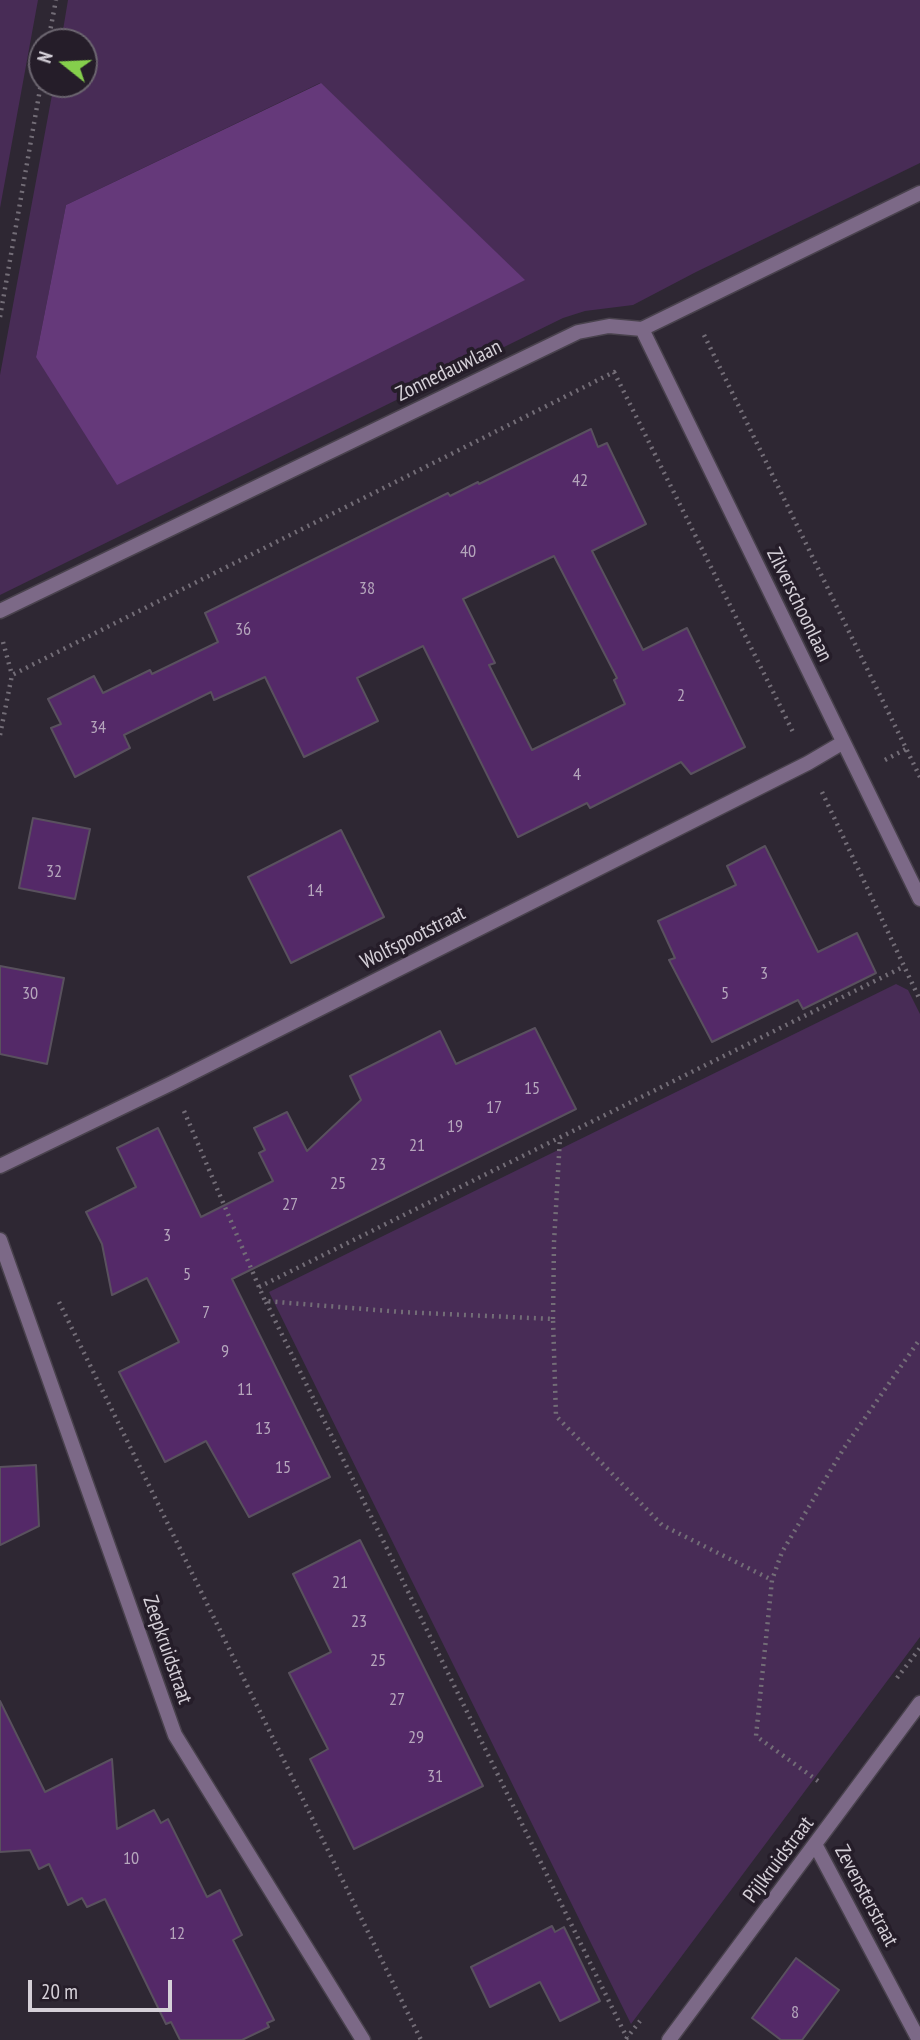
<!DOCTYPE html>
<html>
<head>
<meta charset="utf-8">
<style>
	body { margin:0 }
	#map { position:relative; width:920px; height:2040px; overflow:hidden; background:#2e2733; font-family:"PT Sans Narrow",sans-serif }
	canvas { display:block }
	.north { position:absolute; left:28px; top:28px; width:70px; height:70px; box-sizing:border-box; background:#251d29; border:2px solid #6b656f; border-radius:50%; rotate:288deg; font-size:19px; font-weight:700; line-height:28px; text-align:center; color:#d5d0d8 }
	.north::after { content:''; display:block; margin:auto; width:24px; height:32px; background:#85cf4c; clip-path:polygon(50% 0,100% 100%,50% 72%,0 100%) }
	.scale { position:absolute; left:28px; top:1980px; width:144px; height:32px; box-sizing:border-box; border:4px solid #d5d0d8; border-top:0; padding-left:9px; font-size:21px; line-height:24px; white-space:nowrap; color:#d5d0d8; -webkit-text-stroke:5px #251d29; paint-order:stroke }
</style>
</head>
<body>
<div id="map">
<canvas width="920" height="2040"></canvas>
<div class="north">N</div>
<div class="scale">20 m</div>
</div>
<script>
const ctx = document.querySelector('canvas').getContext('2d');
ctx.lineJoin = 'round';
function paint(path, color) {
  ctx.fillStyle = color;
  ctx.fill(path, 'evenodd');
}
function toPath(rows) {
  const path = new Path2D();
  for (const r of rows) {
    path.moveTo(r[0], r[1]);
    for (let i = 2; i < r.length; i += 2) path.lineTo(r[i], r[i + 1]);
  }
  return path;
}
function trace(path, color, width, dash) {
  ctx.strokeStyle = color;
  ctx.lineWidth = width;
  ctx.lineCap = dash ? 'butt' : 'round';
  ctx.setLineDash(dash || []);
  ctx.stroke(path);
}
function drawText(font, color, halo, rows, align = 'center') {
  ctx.font = font + ' "PT Sans Narrow",sans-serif';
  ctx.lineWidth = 7;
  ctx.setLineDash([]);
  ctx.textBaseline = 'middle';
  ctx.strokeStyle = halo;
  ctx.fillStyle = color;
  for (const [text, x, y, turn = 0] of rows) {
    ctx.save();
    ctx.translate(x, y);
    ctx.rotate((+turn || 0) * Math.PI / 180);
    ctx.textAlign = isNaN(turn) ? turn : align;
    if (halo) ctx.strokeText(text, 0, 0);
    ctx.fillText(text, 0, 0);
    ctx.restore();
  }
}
paint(toPath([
	[0,0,38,0,0,208],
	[68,0,920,0,920,163,696,272,633,305,585,311,563,318,0,595,0,375,54,84,84,84,84,42,61,42],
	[320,83,524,280,36,357,66,205],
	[896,984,908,990,920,1014,920,1637,631,2024,269,1292]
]), '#482c56');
paint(toPath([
	[321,83,525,280,117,485,36,357,66,205]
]), '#65397a');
const building = toPath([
	[591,429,598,447,607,443,646,524,592,551,643,650,687,628,745,747,691,774,681,762,590,808,587,803,518,837,423,646,357,678,378,721,304,757,265,677,214,700,211,692,124,735,130,748,75,777,51,728,61,724,48,699,94,676,103,693,150,670,152,674,218,642,205,613,448,493,450,496,478,482,479,484,591,429],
	[554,556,617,678,614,680,625,704,532,750,489,665,495,663,463,599,554,556],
	[33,818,90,829,75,899,19,888,33,818],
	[341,830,384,917,291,963,248,877,341,830],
	[765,846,818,952,857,933,876,973,803,1009,798,1000,712,1042,669,960,675,958,658,921,736,885,727,866,765,846],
	[0,966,64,978,47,1064,0,1054,0,966],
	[535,1028,576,1109,232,1279,330,1477,249,1517,206,1441,165,1462,119,1372,179,1342,147,1278,112,1295,102,1244,86,1212,136,1187,117,1148,158,1128,201,1217,273,1181,259,1153,265,1150,254,1128,287,1112,307,1151,361,1100,350,1076,440,1031,456,1064,535,1028],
	[36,1465,39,1526,0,1545,0,1467,36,1465],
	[360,1540,483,1786,354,1849,310,1759,328,1749,289,1673,331,1652,293,1574,360,1540],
	[0,1701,45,1792,112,1759,117,1829,154,1810,161,1823,168,1819,207,1897,220,1890,242,1935,233,1940,274,2020,267,2023,269,2027,242,2040,180,2040,171,2022,166,2024,105,1899,87,1907,82,1898,68,1905,49,1864,39,1869,30,1850,0,1852,0,1701],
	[552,1926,555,1932,564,1927,600,2001,560,2021,540,1982,490,2007,471,1967,552,1926],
	[796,1958,839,1990,802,2040,781,2040,752,2018,796,1958]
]);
paint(building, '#542968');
trace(building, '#59515e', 2);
const street = toPath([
	[642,329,920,899],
	[0,611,578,332,609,326,642,329,920,193],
	[0,1166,172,1083,808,763,842,743],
	[0,1240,175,1735,363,2040],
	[816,1846,919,2040],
	[669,2040,920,1703]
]);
trace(street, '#49424d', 17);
trace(toPath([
	[48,42,56,0],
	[0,317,42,78],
	[704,335,920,777],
	[3,642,12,675],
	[0,735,12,675,614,372,794,734],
	[885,760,906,749],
	[822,792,920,1000],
	[184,1111,265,1301,401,1312,553,1319,556,1416,662,1525,772,1580],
	[259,1287,903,967],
	[59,1302,421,2040],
	[266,1302,627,2038],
	[553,1319,554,1242,560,1138],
	[897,1678,920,1648],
	[818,1781,756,1736,772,1580,782,1552,844,1448,920,1339],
	[626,2039,640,2021]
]), '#736d77', 4.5, [2, 5]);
trace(street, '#7c6987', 14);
drawText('18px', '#b5a6bc', null, [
	["42",580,481],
	["40",468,552],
	["38",367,589],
	["36",243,630],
	["2",681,696],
	["34",98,728],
	["4",577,775],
	["32",54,872],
	["14",315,891],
	["3",764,974],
	["30",30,994],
	["5",725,994],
	["15",532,1089],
	["17",494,1108],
	["19",455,1127],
	["21",417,1146],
	["23",378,1165],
	["25",338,1184],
	["27",290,1205],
	["3",167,1236],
	["5",187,1275],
	["7",206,1313],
	["9",225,1352],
	["11",245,1390],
	["13",263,1429],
	["15",283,1468],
	["21",340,1583],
	["23",359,1622],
	["25",378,1661],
	["27",397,1700],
	["29",416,1738],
	["31",435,1777],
	["10",131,1859],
	["12",177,1934],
	["8",795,2013]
]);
drawText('21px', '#d5d0d8', '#251d29', [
	["Zonnedauwlaan",449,371,-26],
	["Zilverschoonlaan",799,605,64],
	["Wolfspootstraat",413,938,-27],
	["Zeepkruidstraat",167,1650,71],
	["Pijlkruidstraat",779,1860,-53],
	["Zevensterstraat",866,1896,62]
]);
</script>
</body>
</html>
